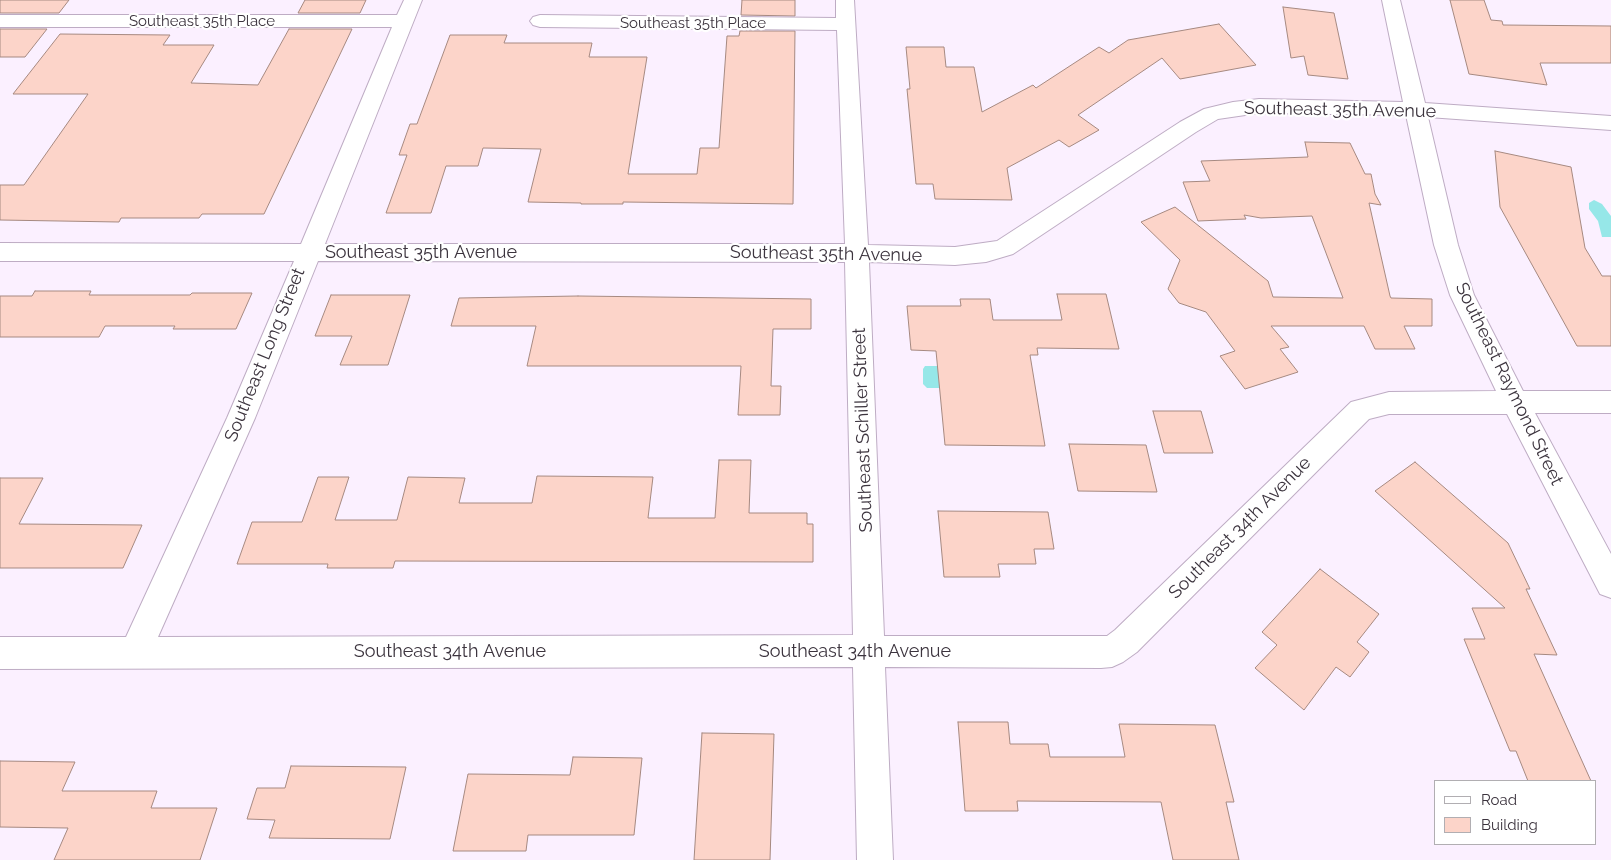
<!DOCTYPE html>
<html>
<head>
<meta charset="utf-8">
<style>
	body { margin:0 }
	#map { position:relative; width:1611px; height:860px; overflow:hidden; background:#fbf0ff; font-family:Raleway,sans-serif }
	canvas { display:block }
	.legend { position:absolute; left:1434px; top:780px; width:162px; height:65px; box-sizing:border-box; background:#fff; border:1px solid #b1aeb2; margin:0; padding:6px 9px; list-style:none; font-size:15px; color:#3c343e }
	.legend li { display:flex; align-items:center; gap:10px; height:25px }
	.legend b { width:25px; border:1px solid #b1aeb2 }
</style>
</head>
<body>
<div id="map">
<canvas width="1611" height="860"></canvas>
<ul class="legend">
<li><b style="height:6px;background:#fff"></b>Road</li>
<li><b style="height:14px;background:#fcd4c9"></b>Building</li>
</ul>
</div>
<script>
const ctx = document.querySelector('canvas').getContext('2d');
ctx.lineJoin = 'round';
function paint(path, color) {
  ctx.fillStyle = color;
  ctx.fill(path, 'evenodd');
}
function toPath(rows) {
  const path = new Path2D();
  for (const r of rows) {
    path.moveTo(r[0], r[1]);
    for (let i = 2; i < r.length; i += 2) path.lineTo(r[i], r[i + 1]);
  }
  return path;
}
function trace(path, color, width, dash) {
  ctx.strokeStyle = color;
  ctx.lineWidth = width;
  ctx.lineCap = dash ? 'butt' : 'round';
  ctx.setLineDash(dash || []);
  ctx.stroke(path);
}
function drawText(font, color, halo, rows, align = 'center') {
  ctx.font = font + ' Raleway,sans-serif';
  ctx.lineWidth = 4.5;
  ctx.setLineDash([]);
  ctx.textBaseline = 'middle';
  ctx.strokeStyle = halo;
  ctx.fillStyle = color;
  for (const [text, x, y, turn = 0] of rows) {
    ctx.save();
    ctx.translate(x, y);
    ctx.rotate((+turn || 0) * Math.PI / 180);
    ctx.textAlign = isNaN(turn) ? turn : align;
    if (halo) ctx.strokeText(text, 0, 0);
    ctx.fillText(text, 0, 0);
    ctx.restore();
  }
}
paint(toPath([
	[1594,200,1602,204,1611,216,1611,237,1602,237,1598,221,1589,209,1589,203],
	[925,366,964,366,973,388,927,388,923,384,923,369]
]), '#96e7e8');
const building = toPath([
	[0,0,69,0,59,13,0,13,0,0],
	[305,0,366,0,360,13,298,13,305,0],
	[742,0,795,0,795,16,741,15,742,0],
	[1450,0,1484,0,1491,20,1502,21,1503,25,1611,26,1611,63,1540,63,1547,85,1469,74,1450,0],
	[1283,7,1334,13,1348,79,1308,75,1304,56,1291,58,1283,7],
	[1219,24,1256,65,1180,79,1162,58,1078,115,1099,130,1069,147,1059,140,1007,168,1012,200,935,199,933,184,916,184,907,89,910,89,906,47,944,47,946,67,974,67,982,112,1033,85,1036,88,1099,47,1109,53,1128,40,1219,24],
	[0,29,47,29,25,57,0,57,0,29],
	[289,29,352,29,264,214,202,214,199,218,121,218,119,222,0,220,0,185,24,185,88,94,13,94,60,34,170,35,163,45,214,45,191,83,258,85,289,29],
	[740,31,795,31,793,204,623,202,623,204,581,204,581,203,528,202,541,149,483,148,478,166,446,166,431,213,386,213,407,155,399,155,410,124,417,124,450,35,507,35,504,43,592,43,589,57,647,57,628,174,697,174,700,148,719,148,727,36,739,36,740,31],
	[1305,142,1350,143,1365,174,1371,174,1375,194,1381,205,1369,203,1390,296,1391,298,1432,299,1432,326,1404,326,1415,349,1375,349,1364,326,1271,326,1289,347,1280,349,1298,372,1245,389,1220,356,1235,351,1206,312,1179,303,1168,289,1180,260,1141,222,1175,207,1268,281,1273,297,1343,298,1312,216,1261,218,1244,215,1246,219,1198,221,1183,182,1210,181,1201,161,1308,157,1305,142],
	[1495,151,1571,167,1585,248,1602,276,1611,276,1611,346,1577,346,1500,207,1495,151],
	[35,291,91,291,89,295,190,295,192,293,252,293,236,329,173,329,175,326,105,326,99,337,0,337,0,296,32,296,35,291],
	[1057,294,1106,294,1119,349,1037,348,1038,355,1030,355,1045,446,945,445,936,351,911,350,907,306,961,306,960,299,990,299,993,320,1062,320,1057,294],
	[331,295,410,295,388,365,340,365,352,336,315,336,331,295],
	[578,296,811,299,811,329,773,329,771,386,781,386,780,415,738,415,741,366,527,366,536,326,451,326,459,298,578,296],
	[1153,411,1201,411,1213,453,1164,453,1153,411],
	[1069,444,1146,445,1157,492,1078,491,1069,444],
	[719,460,751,460,749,513,807,513,807,524,813,524,813,562,395,561,393,568,327,568,328,564,237,564,252,522,302,522,318,477,349,477,335,520,397,520,408,477,465,478,459,503,532,503,537,476,653,477,648,518,715,518,719,460],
	[1415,462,1508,543,1530,589,1526,589,1557,655,1534,654,1591,781,1528,781,1516,751,1510,751,1464,639,1485,639,1472,608,1505,608,1375,491,1415,462],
	[0,478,43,478,19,524,142,525,123,568,0,568,0,478],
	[938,511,1048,512,1054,549,1034,549,1036,564,998,564,1000,577,944,577,938,511],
	[1320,569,1379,614,1357,642,1369,652,1350,677,1336,667,1304,710,1255,668,1277,645,1262,632,1320,569],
	[958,722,1008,722,1010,744,1048,744,1050,757,1125,757,1119,724,1215,725,1234,802,1226,802,1239,860,1173,860,1161,802,1017,801,1018,811,965,811,958,722],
	[702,733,774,734,770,860,694,860,702,733],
	[573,757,642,758,634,835,528,835,526,851,453,851,468,774,570,775,573,757],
	[0,761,75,762,62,791,157,791,151,808,217,808,200,860,54,860,68,828,0,827,0,761],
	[291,766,406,767,390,839,269,838,275,820,247,819,257,788,285,788,291,766]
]);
paint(building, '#fcd4c9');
trace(building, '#a68981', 1);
const minor = toPath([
	[404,0,422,0,325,244,845,244,837,30,540,27,533,25,530,21,533,17,540,15,836,18,836,0,854,0,868,245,955,247,997,241,1180,122,1204,109,1233,102,1259,99,1403,102,1382,0,1400,0,1425,103,1611,116,1611,130,1428,117,1458,245,1474,295,1523,391,1611,391,1611,413,1535,413,1611,554,1611,598,1600,594,1507,414,1389,414,1369,419,1137,652,1123,662,1112,667,1101,668,885,667,893,860,857,860,853,667,0,669,0,637,126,637,227,418,294,261,0,261,0,243,301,244,392,27,0,27,0,15,397,15,404,0],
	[1259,113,1406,115,1434,245,1450,295,1496,391,1389,392,1351,402,1115,630,1107,636,884,636,869,262,955,265,986,262,1013,254,1196,132,1218,119,1259,113],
	[318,261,845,262,853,635,158,637,255,418,318,261]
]);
trace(minor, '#beacc4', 2);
paint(minor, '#fff');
drawText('15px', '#3c343e', '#fff', [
	["Southeast 35th Place",202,21],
	["Southeast 35th Place",693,23]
]);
drawText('18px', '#3c343e', '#fff', [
	["Southeast 35th Avenue",1340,110,1],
	["Southeast 35th Avenue",421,253],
	["Southeast 35th Avenue",826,254,1],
	["Southeast Long Street",265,355,-68],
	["Southeast Raymond Street",1509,384,64],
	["Southeast Schiller Street",863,430,-92],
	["Southeast 34th Avenue",1240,528,-45],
	["Southeast 34th Avenue",450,652],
	["Southeast 34th Avenue",855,652]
]);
</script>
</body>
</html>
